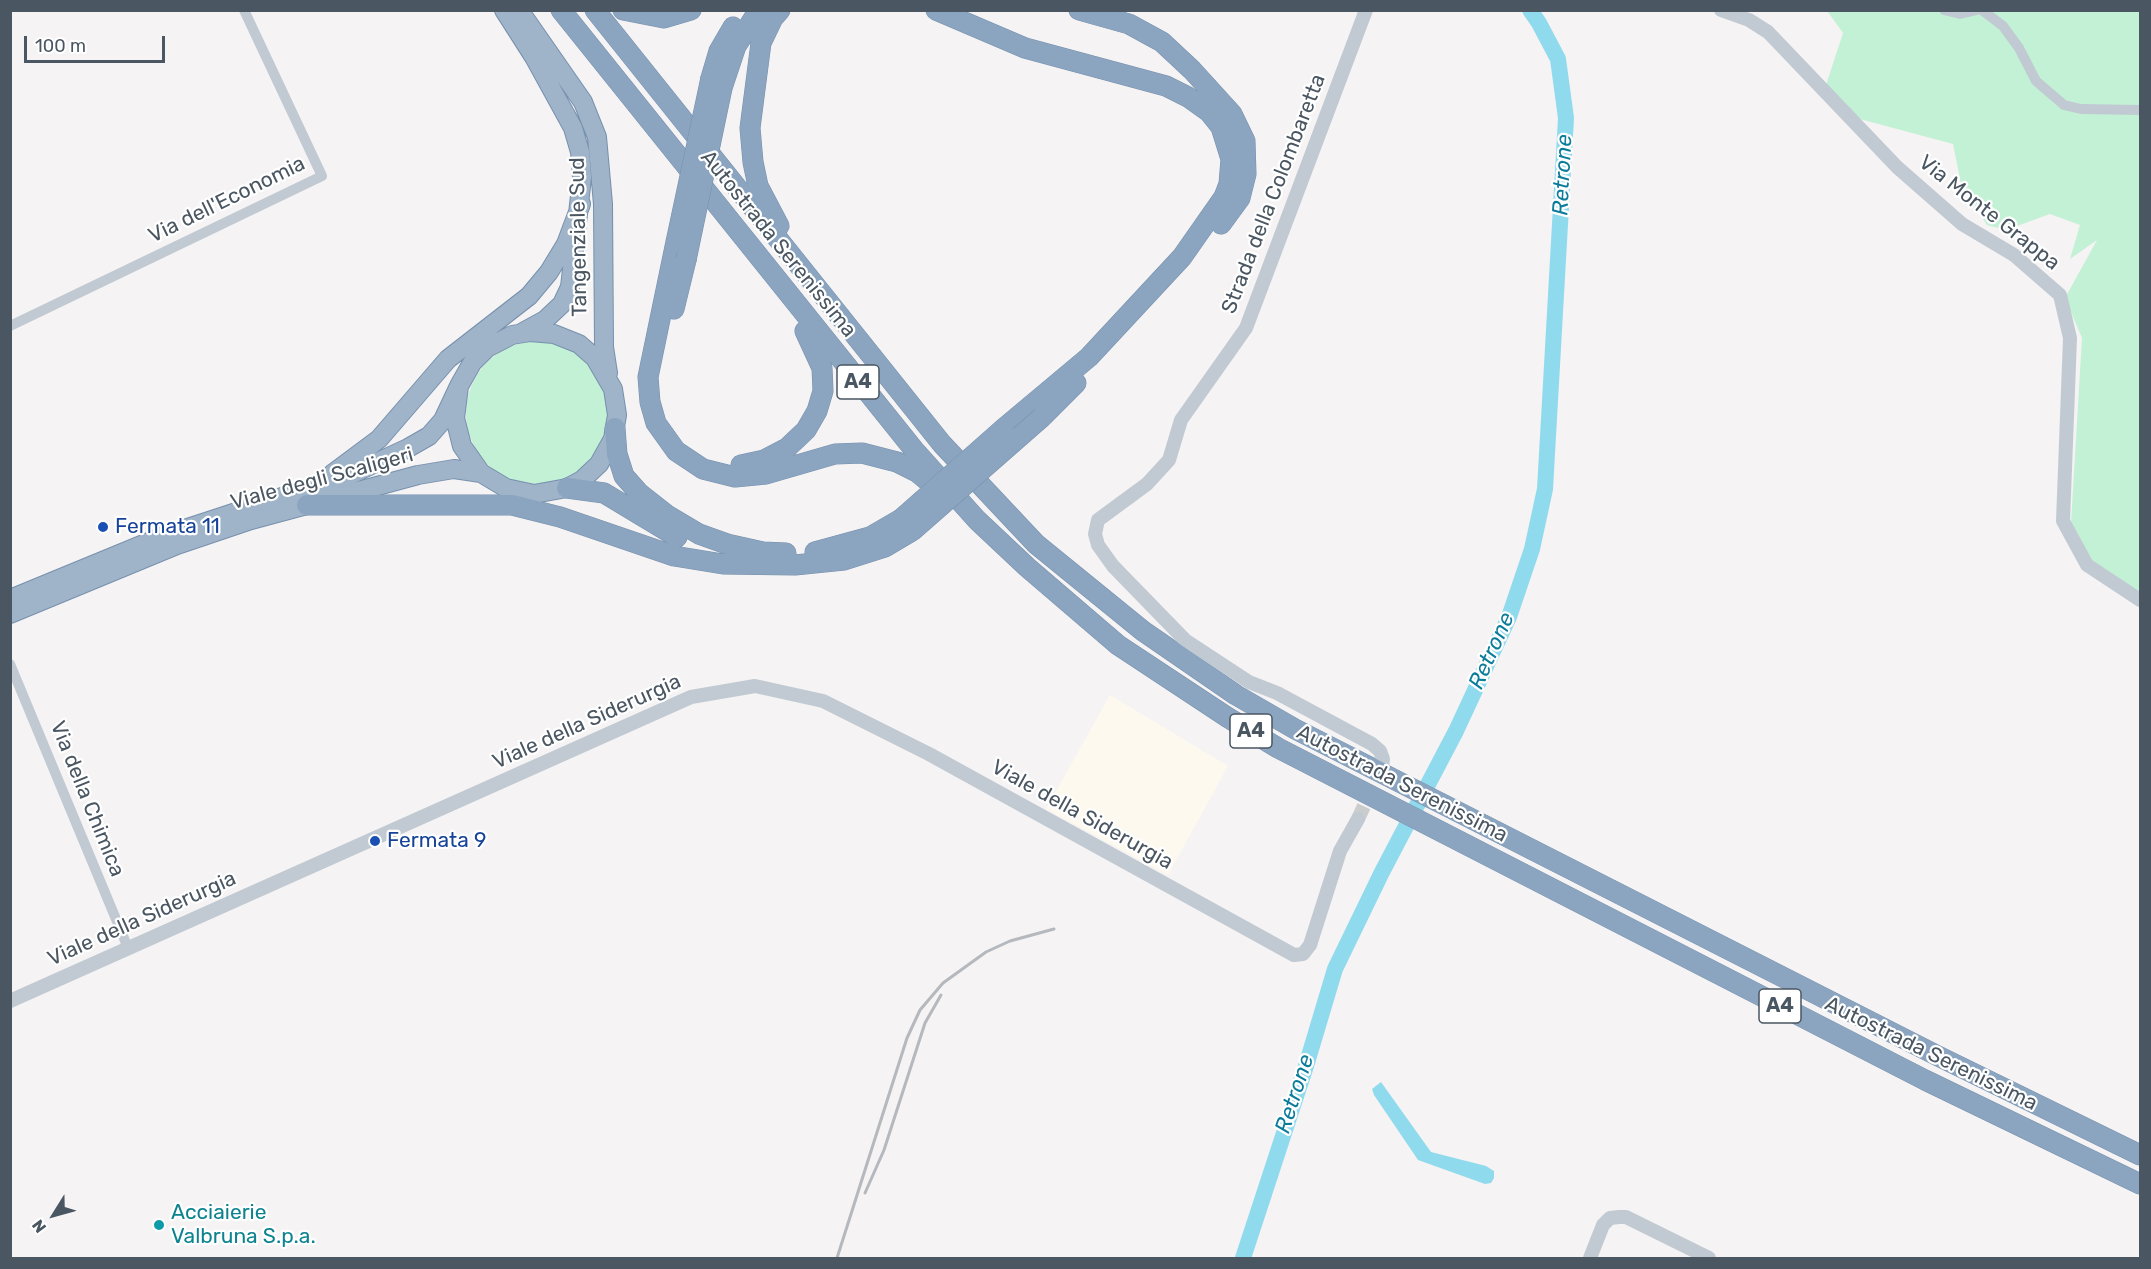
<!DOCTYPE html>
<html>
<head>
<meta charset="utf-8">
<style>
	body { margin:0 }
	#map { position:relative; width:2151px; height:1269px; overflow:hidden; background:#f5f3f3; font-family:Rubik,sans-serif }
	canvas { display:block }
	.frame { position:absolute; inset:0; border:12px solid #4a5661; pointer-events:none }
	.north { position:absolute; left:24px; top:1185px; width:60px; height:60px; -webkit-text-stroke:4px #fff; paint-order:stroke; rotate:233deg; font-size:16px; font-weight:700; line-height:24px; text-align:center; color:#4a5661 }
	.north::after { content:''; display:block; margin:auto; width:21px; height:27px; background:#4a5661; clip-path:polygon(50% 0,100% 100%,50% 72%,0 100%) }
	.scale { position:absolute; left:24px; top:36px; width:141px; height:27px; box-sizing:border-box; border:3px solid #4a5661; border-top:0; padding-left:8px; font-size:18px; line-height:21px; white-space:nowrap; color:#4a5661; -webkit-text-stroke:4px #fff; paint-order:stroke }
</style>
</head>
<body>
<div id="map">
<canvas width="2151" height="1269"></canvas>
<div class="frame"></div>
<div class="north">N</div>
<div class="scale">100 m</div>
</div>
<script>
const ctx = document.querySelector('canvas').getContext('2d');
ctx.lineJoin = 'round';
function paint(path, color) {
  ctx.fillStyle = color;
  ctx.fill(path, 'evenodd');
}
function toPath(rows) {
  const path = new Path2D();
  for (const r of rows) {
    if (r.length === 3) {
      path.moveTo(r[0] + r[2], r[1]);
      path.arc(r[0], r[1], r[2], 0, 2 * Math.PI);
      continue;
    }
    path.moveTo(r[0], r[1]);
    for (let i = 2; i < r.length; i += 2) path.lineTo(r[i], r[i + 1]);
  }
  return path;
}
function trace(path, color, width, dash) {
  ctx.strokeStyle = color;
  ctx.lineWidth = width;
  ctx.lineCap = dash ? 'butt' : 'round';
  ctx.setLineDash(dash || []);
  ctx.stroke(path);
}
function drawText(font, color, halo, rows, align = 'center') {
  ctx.font = font + ' Rubik,sans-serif';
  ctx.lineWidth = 4.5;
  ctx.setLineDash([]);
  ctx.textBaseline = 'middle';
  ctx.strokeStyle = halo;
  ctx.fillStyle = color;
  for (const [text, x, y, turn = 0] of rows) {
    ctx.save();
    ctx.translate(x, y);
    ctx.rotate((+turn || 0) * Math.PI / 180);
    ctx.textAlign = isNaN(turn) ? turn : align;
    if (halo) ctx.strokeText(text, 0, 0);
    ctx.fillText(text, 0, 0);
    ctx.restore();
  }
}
paint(toPath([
	[1110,695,1228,766,1168,875,1046,809]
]), '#fdf9ef');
paint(toPath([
	[1810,11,2140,11,2140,596,2090,563,2071,523,2082,338,2065,298,2097,240,2070,259,2080,225,2050,214,2006,230,1987,225,1961,184,1953,144,1856,118,1826,85,1843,33,1828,12],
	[538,413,72]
]), '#c3f1d5');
paint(toPath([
	[1381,1082,1431,1152,1486,1166,1494,1171,1494,1178,1491,1183,1485,1184,1418,1160,1374,1095,1372,1089]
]), '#90daee');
trace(toPath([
	[1243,1258,1306,1066,1335,969,1382,872,1456,731,1509,617,1532,549,1545,489,1566,118,1558,59,1539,23,1530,10]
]), '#90daee', 16);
trace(toPath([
	[1358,819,1382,767]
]), '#caccce', 14, [14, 7]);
const trunk = toPath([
	[504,10,534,57,573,128,580,152,582,177,570,287,562,304,545,320,523,332],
	[519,10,583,102,597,137,603,204,604,347,608,373],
	[332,474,379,439,448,359,529,296,549,272,566,244,581,204],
	[10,599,163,536,352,474,408,448,429,436,443,420,459,386,472,363,487,348,512,335,530,332,554,334,579,344,595,358,613,389,617,415,613,439,599,464,582,480,567,488,534,494,506,488,481,473,462,446,455,418,459,386],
	[10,614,177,545,251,520,418,475,454,469,481,473]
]);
const motorway = toPath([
	[561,10,915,451,977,520,1027,567,1118,645,1227,717,1278,748,1925,1080,2140,1184],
	[595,10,942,444,1036,544,1143,631,1236,695,1295,729,1938,1056,2140,1155],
	[623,10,664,18,691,10],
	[936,10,1025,48,1166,86,1188,97,1209,112,1221,127,1231,159,1229,184,1224,197,1182,257,1089,357,1003,429],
	[1079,10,1129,24,1162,42,1192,70,1232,114,1245,141,1246,174,1240,198,1221,224],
	[711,78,719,51,733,27],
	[722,88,736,46,759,10],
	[779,226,758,186,753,162,750,128,761,43,773,18,780,10],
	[676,242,648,377,650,402,656,423,676,451,703,469,735,477,766,474,835,454,862,453,897,462,917,472,935,487],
	[674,309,686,260],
	[1042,417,1076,383],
	[615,428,617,454,624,476,639,493,667,515,699,534,727,544,763,552,786,553],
	[741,465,764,460,787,448,806,430,817,411,823,391,822,368,805,331],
	[567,488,604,493,677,537],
	[307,505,512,505,560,517,674,556,723,564,795,565,844,560,885,547,912,531],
	[815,552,870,537,901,519]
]);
trace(trunk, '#7690ad', 20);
trace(motorway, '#7690ad', 21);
trace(toPath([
	[1944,10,1960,14,1977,10],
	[1982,10,2003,26,2019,48,2036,81,2064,105,2081,109,2140,110],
	[10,326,322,176,244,10],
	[10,664,128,948]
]), '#c1cad2', 10);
trace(toPath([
	[1366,10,1246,328,1181,420,1169,460,1147,484,1098,520,1095,534,1098,545,1113,566,1185,640,1249,682,1277,693,1372,744,1380,751,1383,759,1382,767],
	[1721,10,1749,20,1768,32,1897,167,1962,224,2014,255,2060,295,2070,338,2063,521,2087,565,2140,600],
	[10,1001,691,697,755,686,823,701,929,754,1294,955,1303,954,1310,945,1340,851,1358,819],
	[1590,1258,1603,1225,1610,1218,1619,1217,1626,1217,1709,1258]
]), '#c1cad2', 14);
trace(trunk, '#9fb4c9', 18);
trace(motorway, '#8ba5c1', 20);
trace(toPath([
	[865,1193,884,1150,925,1023,941,995],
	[837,1258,907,1038,920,1010,943,983,986,952,1010,941,1054,929]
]), '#b5b8bd', 3);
const motorwayBridge = toPath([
	[676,242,711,78],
	[686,260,722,88],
	[901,519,1003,429],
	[912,531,1042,417]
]);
trace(motorwayBridge, '#7690ad', 21, []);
trace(motorwayBridge, '#8ba5c1', 20);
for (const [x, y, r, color] of [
	[103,527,6,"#1a4fb4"],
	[375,841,6,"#1a4fb4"],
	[159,1225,6,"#0f9aa8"]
]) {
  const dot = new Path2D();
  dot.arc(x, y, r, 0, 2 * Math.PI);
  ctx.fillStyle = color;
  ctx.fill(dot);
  trace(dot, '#fff', 2);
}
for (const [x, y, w] of [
	[858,382,42],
	[1251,731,42],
	[1780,1006,42]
]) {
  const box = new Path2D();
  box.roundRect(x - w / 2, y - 17, w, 34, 4.5);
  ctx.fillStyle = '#fff';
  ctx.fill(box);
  trace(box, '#4a5661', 1.5);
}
drawText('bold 20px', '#4a5661', null, [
	["A4",858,382],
	["A4",1251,731],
	["A4",1780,1006]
]);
drawText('21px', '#4a5661', '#fff', [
	["Strada della Colombaretta",1274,194,-69],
	["Via dell'Economia",227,200,-26],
	["Via Monte Grappa",1989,213,38],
	["Tangenziale Sud",579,237,-91],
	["Autostrada Serenissima",778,244,51],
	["Viale degli Scaligeri",322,479,-15],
	["Viale della Siderurgia",587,722,-24],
	["Autostrada Serenissima",1402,784,27],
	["Via della Chimica",87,799,68],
	["Viale della Siderurgia",1082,815,29],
	["Viale della Siderurgia",142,919,-24],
	["Autostrada Serenissima",1931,1054,26]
]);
drawText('21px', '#164399', '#fff', [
	["Fermata 11",115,527],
	["Fermata 9",387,841]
], 'left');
drawText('21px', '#0d838f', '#fff', [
	["Acciaierie",171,1213],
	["Valbruna S.p.a.",171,1237]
], 'left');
drawText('italic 22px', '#0c7c9b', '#fff', [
	["Retrone",1563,175,-87],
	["Retrone",1492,651,-66],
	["Retrone",1295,1094,-72]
]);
</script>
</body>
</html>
